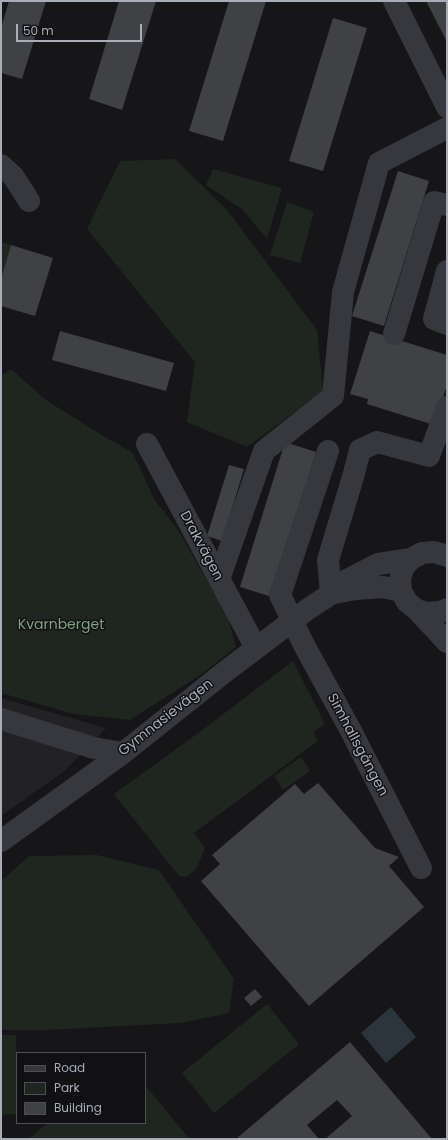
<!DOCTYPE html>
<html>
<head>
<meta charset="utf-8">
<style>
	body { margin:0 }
	#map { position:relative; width:448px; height:1140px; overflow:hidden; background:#161618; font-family:Poppins,sans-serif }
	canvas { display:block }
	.frame { position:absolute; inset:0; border:2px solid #a8adb8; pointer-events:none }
	.legend { position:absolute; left:16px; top:1052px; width:130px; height:72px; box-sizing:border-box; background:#111113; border:1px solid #4d4f55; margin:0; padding:5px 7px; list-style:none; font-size:12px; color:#a8adb8 }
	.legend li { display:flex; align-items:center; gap:8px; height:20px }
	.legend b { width:20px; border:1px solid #4d4f55 }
	.scale { position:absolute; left:16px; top:24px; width:126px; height:18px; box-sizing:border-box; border:2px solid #a8adb8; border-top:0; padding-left:5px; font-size:12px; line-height:14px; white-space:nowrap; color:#a8adb8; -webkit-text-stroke:3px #111113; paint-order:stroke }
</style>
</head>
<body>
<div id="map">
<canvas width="448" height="1140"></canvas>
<div class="frame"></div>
<ul class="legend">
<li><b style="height:5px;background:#37383d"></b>Road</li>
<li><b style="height:11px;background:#1e261f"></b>Park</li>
<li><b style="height:11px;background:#404145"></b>Building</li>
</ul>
<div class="scale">50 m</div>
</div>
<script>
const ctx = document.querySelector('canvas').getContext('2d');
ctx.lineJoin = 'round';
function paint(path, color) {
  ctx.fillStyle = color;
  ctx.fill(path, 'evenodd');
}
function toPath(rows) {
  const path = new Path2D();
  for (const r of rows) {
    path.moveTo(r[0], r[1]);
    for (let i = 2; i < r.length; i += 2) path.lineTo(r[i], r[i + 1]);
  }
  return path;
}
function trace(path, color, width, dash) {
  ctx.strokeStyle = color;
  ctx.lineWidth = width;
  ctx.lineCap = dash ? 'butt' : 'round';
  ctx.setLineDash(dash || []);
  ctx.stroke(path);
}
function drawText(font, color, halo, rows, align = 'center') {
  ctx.font = font + ' Poppins,sans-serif';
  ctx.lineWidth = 3;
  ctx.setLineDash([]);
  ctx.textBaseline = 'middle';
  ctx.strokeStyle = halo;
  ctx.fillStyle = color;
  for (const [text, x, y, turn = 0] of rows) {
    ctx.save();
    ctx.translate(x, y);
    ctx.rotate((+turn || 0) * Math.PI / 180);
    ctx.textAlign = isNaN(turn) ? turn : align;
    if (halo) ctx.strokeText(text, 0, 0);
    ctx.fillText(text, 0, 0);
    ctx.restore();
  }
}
paint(toPath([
	[1,698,106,728,66,770,1,816]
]), '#222225');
paint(toPath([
	[175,159,228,211,317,330,323,391,247,447,187,422,195,362,87,229,120,161],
	[213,169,282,188,267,239,242,209,206,185],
	[287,202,314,212,300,263,270,255],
	[1,242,11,245,1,279],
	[11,369,46,400,95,431,133,453,154,499,178,530,228,617,236,647,202,674,130,720,74,714,1,693,1,375],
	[293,661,325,724,313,732,318,741,194,833,205,848,196,869,186,877,179,876,114,794,201,731],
	[301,757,310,771,283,790,274,776],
	[97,855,159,870,234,979,229,1013,180,1023,46,1030,1,1030,1,881,29,856],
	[267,1004,299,1044,214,1113,182,1073],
	[1,1035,16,1035,17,1114,1,1115],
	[145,1085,188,1137,185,1139,28,1139,48,1123,145,1123]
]), '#1e261f');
paint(toPath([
	[391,1007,416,1037,386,1063,361,1033]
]), '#2c353c');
paint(toPath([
	[9,1,46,1,22,79,1,73,1,28],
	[119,1,156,1,122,110,89,99],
	[229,1,266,1,223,141,189,131],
	[426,1,447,1,447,42],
	[333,18,367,28,323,171,289,161],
	[398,171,429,181,384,326,352,316],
	[11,245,53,258,35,316,1,306,1,279],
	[60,331,174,363,166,391,52,360],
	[370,331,447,355,447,385,434,425,367,404,368,399,350,394],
	[285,442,316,452,272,597,240,587],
	[229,465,244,469,222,541,207,536],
	[318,783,375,848,399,857,389,866,424,907,309,1006,201,881,220,864,212,855,295,784,304,794],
	[255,989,262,997,251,1006,244,998],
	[350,1042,432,1139,325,1139,352,1116,337,1100,307,1125,319,1139,236,1139]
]), '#404145');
trace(toPath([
	[394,1,447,107],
	[1,165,13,176,29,201],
	[447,271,434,319,447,324],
	[394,334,434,202,447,205],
	[147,444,256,648],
	[328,451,280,595,304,645,351,731,421,868],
	[447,556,434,552,422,553,411,559,403,568,400,580,401,591,407,602,417,610,428,613,440,612,447,609],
	[219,579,264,451,333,396,343,292,379,163,447,128],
	[334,593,356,589,383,587,401,591],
	[331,594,328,560,353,477,360,450,377,442,429,456,447,407],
	[417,610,447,642],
	[1,719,94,748,123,753],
	[1,841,123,753,226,671,308,609,331,594,347,580,378,564,411,559]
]), '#37383d', 22);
drawText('14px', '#a8adb8', '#111113', [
	["Drakvägen",201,546,62],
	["Gymnasievägen",166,718,-38],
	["Simhallsgången",357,745,62]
]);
drawText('14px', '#7fa381', '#111113', [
	["Kvarnberget",61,625]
]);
</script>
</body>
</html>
